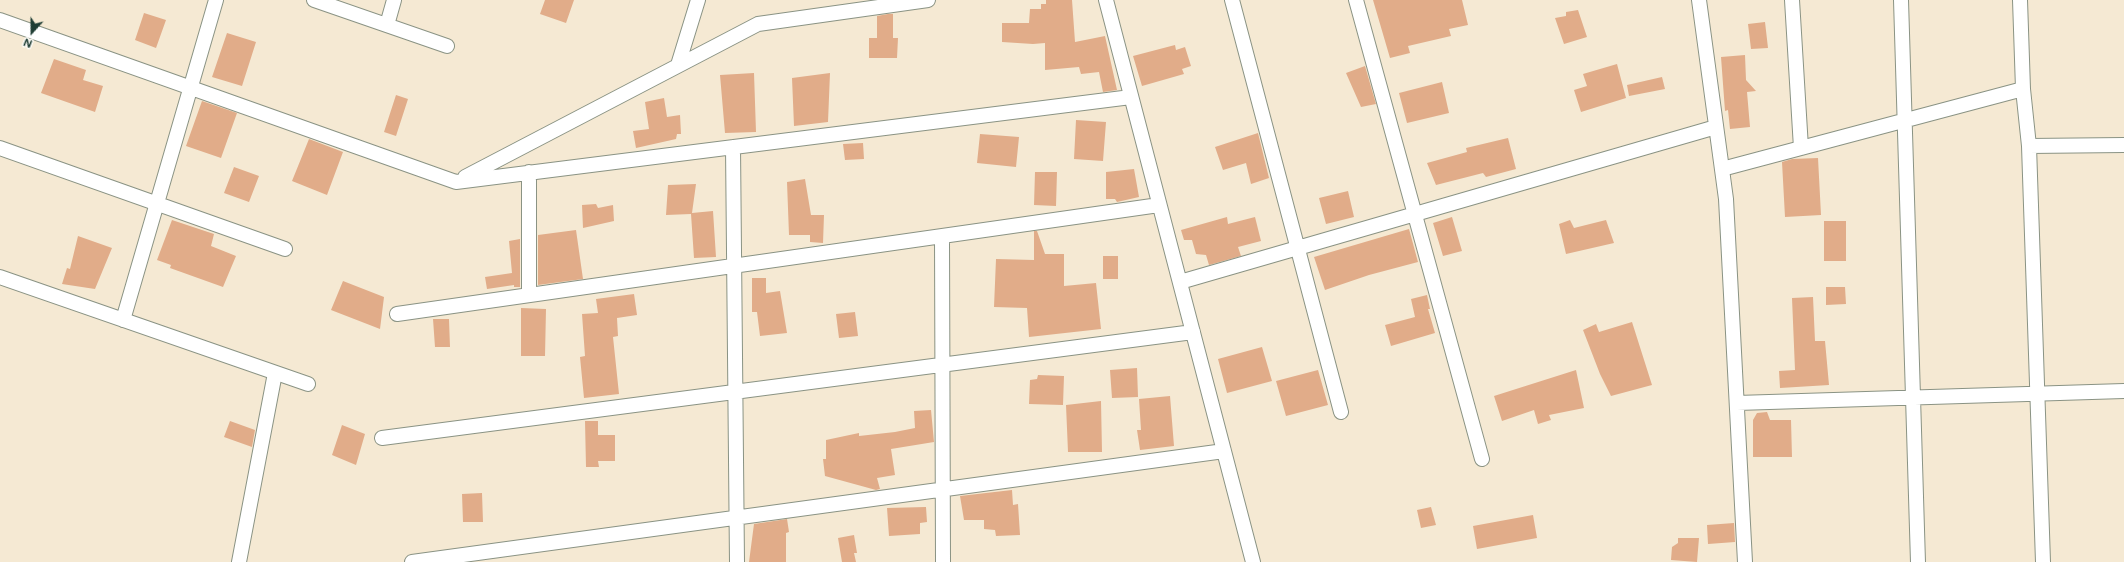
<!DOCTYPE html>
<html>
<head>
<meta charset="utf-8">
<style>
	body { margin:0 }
	#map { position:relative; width:2124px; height:562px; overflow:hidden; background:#f5e9d3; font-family:Mali,sans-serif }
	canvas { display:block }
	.north { position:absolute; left:12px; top:12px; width:40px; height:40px; -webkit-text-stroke:3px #fdfcf7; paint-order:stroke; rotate:201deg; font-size:11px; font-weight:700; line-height:16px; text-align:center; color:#1f3d34 }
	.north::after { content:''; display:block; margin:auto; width:14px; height:18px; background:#1f3d34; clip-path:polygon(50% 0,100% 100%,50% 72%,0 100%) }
</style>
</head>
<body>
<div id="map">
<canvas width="2124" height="562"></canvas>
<div class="north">N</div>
</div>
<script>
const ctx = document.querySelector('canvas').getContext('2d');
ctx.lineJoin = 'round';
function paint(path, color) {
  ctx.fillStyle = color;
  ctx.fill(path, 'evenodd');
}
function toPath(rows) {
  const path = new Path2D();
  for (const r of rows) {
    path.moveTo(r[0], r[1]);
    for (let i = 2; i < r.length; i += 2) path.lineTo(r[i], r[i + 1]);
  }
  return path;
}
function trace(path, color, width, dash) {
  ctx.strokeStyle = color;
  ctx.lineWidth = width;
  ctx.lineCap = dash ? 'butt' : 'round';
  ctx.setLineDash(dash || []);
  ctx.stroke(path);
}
paint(toPath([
	[545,0,574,0,566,23,540,14],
	[1046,0,1072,0,1075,42,1105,36,1117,90,1103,92,1099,72,1081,74,1079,67,1045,70,1045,43,1033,44,1002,42,1002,23,1029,23,1030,9,1041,9,1041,4,1046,4],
	[1373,0,1462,0,1468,25,1449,29,1451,36,1408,46,1410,53,1390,58],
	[1578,10,1587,37,1564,44,1555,18,1566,16,1566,12],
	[144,13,166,20,156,48,135,40],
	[888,14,893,14,893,38,898,38,897,58,869,58,869,38,877,38,877,16],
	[1765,22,1768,48,1751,49,1748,24],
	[227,33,256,42,242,86,212,77],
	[1175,45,1176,50,1185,47,1191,66,1182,69,1184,74,1142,86,1133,56],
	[1745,55,1746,80,1756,91,1747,92,1750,127,1730,129,1728,110,1725,111,1721,57],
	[54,59,86,70,83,80,103,86,95,112,41,93],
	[1617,64,1626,98,1581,112,1574,90,1587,86,1583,74],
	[1365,66,1376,104,1361,107,1346,73],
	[754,73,756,132,725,133,720,75],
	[830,73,828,122,794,126,792,78],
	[1662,77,1665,89,1629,96,1627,85],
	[1442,82,1449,113,1407,123,1399,93],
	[396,95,408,99,396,136,384,132],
	[664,98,667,117,680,115,681,134,677,134,676,139,636,148,633,131,649,129,645,102],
	[202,101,237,113,221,158,186,146],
	[1076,120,1106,122,1103,161,1074,159],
	[1258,133,1269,178,1251,184,1246,163,1223,170,1215,147],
	[980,134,1019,137,1016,167,977,163],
	[1508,138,1516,169,1486,177,1483,173,1436,185,1427,163,1467,152,1466,148],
	[309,139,343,152,327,195,292,181],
	[863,143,864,159,845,160,843,144],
	[1818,158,1821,215,1785,217,1782,162,1792,159],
	[234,167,259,176,249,202,224,193],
	[1134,169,1139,197,1117,202,1115,199,1106,199,1106,172],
	[1035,172,1057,172,1056,206,1034,205],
	[805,179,811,215,824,215,823,243,810,242,810,235,789,235,787,182],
	[696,184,692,213,713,211,716,257,694,258,691,214,666,215,668,185],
	[1348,191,1354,217,1326,224,1319,198],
	[596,204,598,208,613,205,614,221,583,228,582,205],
	[1227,217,1228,224,1255,217,1261,241,1238,247,1241,256,1209,265,1206,255,1196,254,1192,240,1184,240,1181,230],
	[1452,217,1462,251,1443,256,1433,223],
	[172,220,214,234,211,246,236,256,223,287,170,268,171,265,157,260],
	[1570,220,1574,228,1606,220,1614,243,1566,254,1559,224],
	[1824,221,1846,221,1846,261,1824,261],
	[1409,229,1418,262,1369,275,1325,290,1314,257],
	[576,230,583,279,538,285,538,235],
	[1034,231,1037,231,1045,254,1064,254,1064,286,1096,283,1101,329,1029,337,1027,308,994,307,996,259,1034,260],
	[78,236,112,248,95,289,62,284,67,268,70,269],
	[520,239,520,287,514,287,514,285,487,289,485,277,512,273,509,241],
	[1103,256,1118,256,1118,279,1103,279],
	[752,278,766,278,766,293,780,291,787,333,760,336,757,312,752,312],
	[343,281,384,297,380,329,331,310],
	[1826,287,1845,287,1846,304,1826,305],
	[634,294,637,315,617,318,618,336,613,337,619,394,584,398,580,357,585,356,582,314,598,313,596,299],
	[1427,295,1430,309,1428,309,1435,333,1391,346,1385,325,1415,317,1411,299],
	[1813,297,1815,341,1825,341,1829,385,1780,388,1779,371,1795,370,1792,298],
	[521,308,546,309,545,356,521,356],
	[855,312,858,336,839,338,836,314],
	[433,319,449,319,450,347,435,347],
	[1632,322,1652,385,1611,396,1600,374,1583,330,1596,324,1599,332],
	[1262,347,1272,381,1227,393,1218,359],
	[1137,368,1138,397,1112,398,1110,370],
	[1318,370,1328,405,1286,416,1276,381],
	[1576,370,1584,408,1549,415,1551,420,1538,424,1534,410,1502,421,1494,396],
	[1038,375,1064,376,1063,405,1029,404,1030,380,1037,379],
	[1170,396,1174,446,1140,450,1137,430,1141,430,1139,399],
	[1101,401,1102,452,1068,452,1066,405],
	[931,410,934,442,891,449,895,475,877,478,880,489,876,490,825,476,823,459,826,459,826,440,859,433,859,436,895,432,915,428,914,411],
	[1767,412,1770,420,1791,420,1792,457,1753,457,1753,420,1757,413],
	[230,421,255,430,252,447,224,437],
	[585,421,598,421,598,435,615,435,615,461,598,461,599,467,586,467],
	[342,425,365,434,356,465,332,455],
	[1012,490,1013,505,1018,504,1020,535,996,536,995,530,984,529,984,520,964,520,960,496],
	[482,493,483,522,463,522,462,494],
	[926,507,927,522,920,523,920,534,889,536,887,508],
	[1431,507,1436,525,1421,528,1417,510],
	[1533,515,1537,538,1477,549,1473,526],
	[787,519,789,532,786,533,786,562,749,562,754,524],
	[1734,523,1735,542,1708,544,1707,525],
	[854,535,857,553,854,553,856,562,842,562,838,538],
	[1678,538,1699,538,1697,562,1671,560,1672,547,1678,543]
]), '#e1ac89');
const minor = toPath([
	[314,0,447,46],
	[1106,0,1253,562],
	[1232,0,1341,412],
	[1356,0,1482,459],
	[1699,0,1726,199,1745,562],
	[1792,0,1801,148],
	[1901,0,1918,562],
	[2020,0,2023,89,2029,146,2043,562],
	[0,20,456,182,1131,97],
	[387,25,394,0],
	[678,65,698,0],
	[2029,146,2124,145],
	[733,147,737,562],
	[0,148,285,249],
	[1722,169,2023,89],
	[465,177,758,24,928,0],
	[942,236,943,562],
	[0,277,308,384],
	[1180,282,1716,127],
	[529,295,529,172],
	[397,314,1159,205],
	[123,320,216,0],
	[1737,403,2124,391],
	[382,438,1193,332],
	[239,562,275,373],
	[412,562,1224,451]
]);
trace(minor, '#8a9384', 16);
trace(minor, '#fff', 14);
</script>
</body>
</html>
